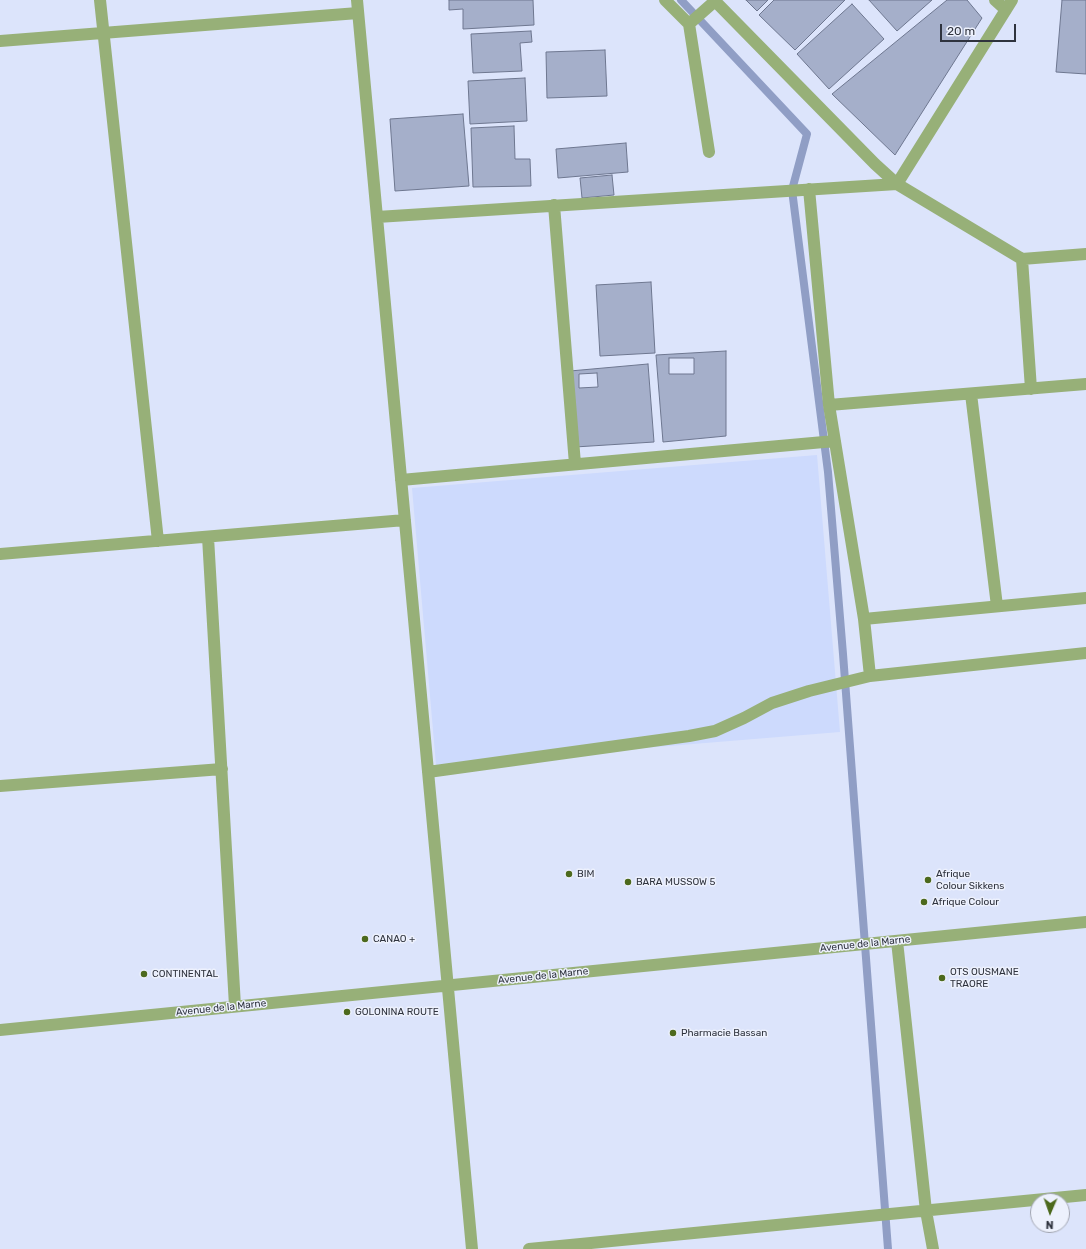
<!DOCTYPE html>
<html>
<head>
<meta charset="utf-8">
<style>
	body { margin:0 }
	#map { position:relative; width:1086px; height:1249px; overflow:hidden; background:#dce4fb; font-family:Rubik,sans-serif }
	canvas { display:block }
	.north { position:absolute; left:1030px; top:1193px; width:40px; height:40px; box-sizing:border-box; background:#edf1fd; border:1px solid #a1a5b1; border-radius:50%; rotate:182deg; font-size:11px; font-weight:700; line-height:16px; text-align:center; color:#2f333e }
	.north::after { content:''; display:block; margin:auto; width:14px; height:18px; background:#4c691d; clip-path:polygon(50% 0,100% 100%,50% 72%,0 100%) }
	.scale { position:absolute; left:940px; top:24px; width:76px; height:18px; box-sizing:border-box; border:2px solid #2f333e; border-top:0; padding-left:5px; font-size:12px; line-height:14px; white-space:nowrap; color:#2f333e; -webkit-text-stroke:3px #edf1fd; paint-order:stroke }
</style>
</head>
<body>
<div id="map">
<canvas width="1086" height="1249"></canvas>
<div class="north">N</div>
<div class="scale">20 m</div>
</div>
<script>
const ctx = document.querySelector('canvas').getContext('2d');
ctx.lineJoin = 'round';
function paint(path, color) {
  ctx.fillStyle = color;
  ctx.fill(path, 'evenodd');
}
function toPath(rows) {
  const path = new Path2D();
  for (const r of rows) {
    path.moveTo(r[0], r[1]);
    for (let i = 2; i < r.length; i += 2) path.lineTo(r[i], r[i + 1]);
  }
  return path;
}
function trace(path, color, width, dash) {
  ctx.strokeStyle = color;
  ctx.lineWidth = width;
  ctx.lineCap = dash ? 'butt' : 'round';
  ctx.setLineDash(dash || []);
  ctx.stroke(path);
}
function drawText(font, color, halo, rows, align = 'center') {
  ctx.font = font + ' Rubik,sans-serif';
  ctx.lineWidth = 3;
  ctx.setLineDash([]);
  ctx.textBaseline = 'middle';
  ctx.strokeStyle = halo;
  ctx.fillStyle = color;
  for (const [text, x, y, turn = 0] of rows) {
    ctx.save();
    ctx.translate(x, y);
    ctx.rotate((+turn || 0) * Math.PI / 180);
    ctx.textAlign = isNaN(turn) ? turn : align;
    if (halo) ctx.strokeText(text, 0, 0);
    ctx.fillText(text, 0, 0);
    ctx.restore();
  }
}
paint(toPath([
	[817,455,840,732,436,765,412,488]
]), '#cddafd');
trace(toPath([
	[681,0,807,134,792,190,828,472,843,654,888,1249]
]), '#909ec5', 8);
const building = toPath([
	[449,0,533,0,534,25,463,29,463,9,449,10,449,0],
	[746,0,768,0,757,11,746,0],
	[774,0,845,0,795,50,759,15,774,0],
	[869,0,932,0,897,31,869,0],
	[947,0,967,0,982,18,895,155,832,94,947,0],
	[1062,0,1086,0,1086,74,1056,72,1062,0],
	[852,4,884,39,829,89,797,54,852,4],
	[531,31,532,42,520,43,522,71,473,73,471,34,531,31],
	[605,50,607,96,547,98,546,52,605,50],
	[525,78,527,121,470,124,468,81,525,78],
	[463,114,469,186,395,191,390,119,463,114],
	[514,126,515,159,530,159,531,186,473,187,471,128,514,126],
	[626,143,628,172,558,178,556,149,626,143],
	[612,175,614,195,582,198,580,178,612,175],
	[651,282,655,353,600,356,596,285,651,282],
	[726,351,726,436,663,442,656,355,726,351],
	[669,358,694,358,694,374,669,374,669,358],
	[648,364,654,442,575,447,570,371,648,364],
	[597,373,598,387,579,388,579,374,597,373]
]);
paint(building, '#a5afca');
trace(building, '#6e7790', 1);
trace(toPath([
	[100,0,158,541],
	[357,0,472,1249],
	[665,0,689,24,709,152],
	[714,0,875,164,897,184,1022,259,1086,254],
	[995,0,1006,10],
	[689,24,715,1],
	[0,41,358,13],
	[809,189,829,405,864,619,870,676],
	[554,205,575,464],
	[377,217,897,184,1012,0],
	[1022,259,1031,389],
	[971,394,997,606],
	[829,405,1086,384],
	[401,480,835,441],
	[208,537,235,1006],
	[0,554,405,520],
	[864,619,1086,598],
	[428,772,689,736,715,731,744,718,772,703,809,691,870,676,1086,653],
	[0,786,222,769],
	[897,941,926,1211,933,1249],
	[0,1030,1086,922],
	[529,1249,1086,1195]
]), '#97b078', 12);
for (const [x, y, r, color] of [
	[569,874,4,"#4c691d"],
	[928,880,4,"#4c691d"],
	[628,882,4,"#4c691d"],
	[924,902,4,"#4c691d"],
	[365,939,4,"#4c691d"],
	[144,974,4,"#4c691d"],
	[942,978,4,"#4c691d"],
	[347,1012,4,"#4c691d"],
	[673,1033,4,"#4c691d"]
]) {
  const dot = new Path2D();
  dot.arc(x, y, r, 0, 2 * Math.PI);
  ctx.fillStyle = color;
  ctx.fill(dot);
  trace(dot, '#edf1fd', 1.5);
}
drawText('10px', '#2f333e', '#edf1fd', [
	["BIM",577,874],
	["Afrique",936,874],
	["Colour Sikkens",936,886],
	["BARA MUSSOW 5",636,882],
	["Afrique Colour",932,902],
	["CANAO +",373,939],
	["OTS OUSMANE",950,972],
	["TRAORE",950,984],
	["CONTINENTAL",152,974],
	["GOLONINA ROUTE",355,1012],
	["Pharmacie Bassan",681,1033]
], 'left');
drawText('10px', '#2f333e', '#edf1fd', [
	["Avenue de la Marne",865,944,-6],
	["Avenue de la Marne",543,976,-6],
	["Avenue de la Marne",221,1008,-6]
]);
</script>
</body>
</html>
